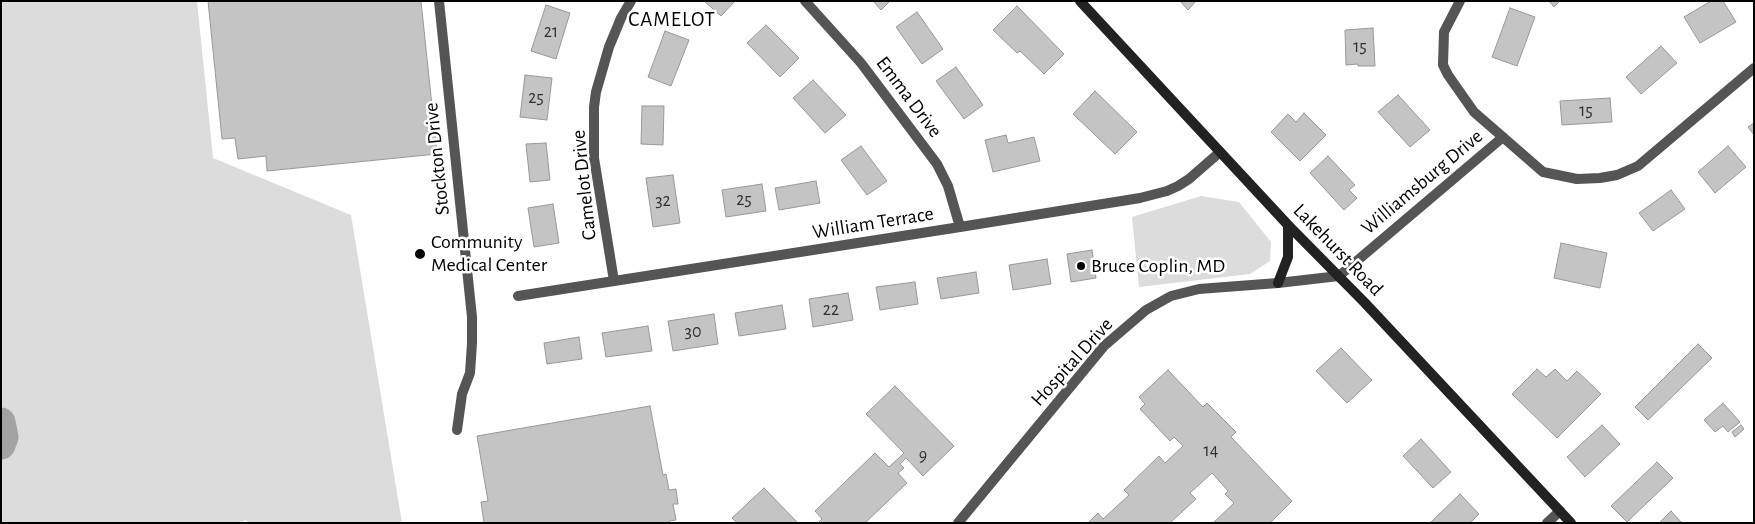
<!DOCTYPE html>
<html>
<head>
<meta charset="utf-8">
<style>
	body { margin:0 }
	#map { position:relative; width:1755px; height:524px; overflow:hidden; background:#fff; font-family:"Alegreya Sans",sans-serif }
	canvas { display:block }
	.frame { position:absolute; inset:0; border:2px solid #000; pointer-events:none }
</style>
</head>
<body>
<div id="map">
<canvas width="1755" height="524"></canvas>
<div class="frame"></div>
</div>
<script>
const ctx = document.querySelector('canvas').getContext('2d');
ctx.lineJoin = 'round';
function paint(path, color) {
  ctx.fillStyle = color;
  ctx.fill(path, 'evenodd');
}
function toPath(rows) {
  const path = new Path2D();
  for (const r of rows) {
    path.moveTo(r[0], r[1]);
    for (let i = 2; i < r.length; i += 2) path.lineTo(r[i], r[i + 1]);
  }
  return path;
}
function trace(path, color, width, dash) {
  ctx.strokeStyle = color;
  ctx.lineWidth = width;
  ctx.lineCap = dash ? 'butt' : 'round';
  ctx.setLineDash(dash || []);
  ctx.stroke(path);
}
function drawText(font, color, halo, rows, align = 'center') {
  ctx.font = font + ' "Alegreya Sans",sans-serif';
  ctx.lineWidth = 5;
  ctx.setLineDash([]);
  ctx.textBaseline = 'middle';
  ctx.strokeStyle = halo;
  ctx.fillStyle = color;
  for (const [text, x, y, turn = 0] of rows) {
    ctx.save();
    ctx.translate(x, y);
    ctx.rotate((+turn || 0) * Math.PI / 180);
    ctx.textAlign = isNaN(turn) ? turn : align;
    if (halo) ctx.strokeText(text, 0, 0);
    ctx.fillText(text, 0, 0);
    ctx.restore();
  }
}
paint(toPath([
	[1,1,197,1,213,158,351,215,402,523,249,523,245,520,241,523,1,523],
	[1201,196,1239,202,1271,242,1270,261,1250,274,1139,287,1132,217]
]), '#dcdcdc');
trace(toPath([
	[1,422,4,437,1,445]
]), '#a3a3a3', 29);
const building = toPath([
	[208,1,421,1,437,154,267,171,266,156,238,159,235,138,222,139,208,1],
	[704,1,735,1,721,16,704,1],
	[873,1,890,1,881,10,873,1],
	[1180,1,1196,1,1188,10,1180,1],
	[1549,1,1560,1,1554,7,1549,1],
	[1711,1,1723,1,1736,22,1700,43,1684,17,1711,1],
	[546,5,570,13,556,59,531,51,546,5],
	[1017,6,1064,54,1044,74,1020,51,1017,53,993,30,1017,6],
	[1510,8,1535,17,1517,66,1492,57,1510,8],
	[917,12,943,49,922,64,896,27,917,12],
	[766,25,799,58,780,77,747,43,766,25],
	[1373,28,1375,66,1358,66,1358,64,1346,65,1345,30,1373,28],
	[665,31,689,40,671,86,648,77,665,31],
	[1661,46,1677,63,1641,94,1626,77,1661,46],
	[956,67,983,105,964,119,936,81,956,67],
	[525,75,552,78,547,120,520,117,525,75],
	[813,80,846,115,825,133,793,98,813,80],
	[1095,91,1137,132,1115,154,1073,114,1095,91],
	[1398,95,1430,130,1410,147,1378,112,1398,95],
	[1610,98,1612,122,1562,125,1560,101,1610,98],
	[642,106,664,106,663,145,641,144,642,106],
	[1304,113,1326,135,1300,161,1271,132,1288,114,1296,122,1304,113],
	[1754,123,1754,135,1748,127,1754,123],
	[1006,135,1008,143,1034,137,1040,161,993,172,985,140,1006,135],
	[546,143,550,180,530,182,526,144,546,143],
	[861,146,887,181,867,195,841,160,861,146],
	[1728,146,1746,167,1715,193,1698,172,1728,146],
	[1328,156,1355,185,1349,190,1357,198,1344,210,1310,173,1328,156],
	[673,175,680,223,653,227,646,178,673,175],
	[816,181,820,203,779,210,775,188,816,181],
	[762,184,766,211,726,217,722,190,762,184],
	[1671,190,1685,209,1653,231,1639,213,1671,190],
	[553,204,559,243,534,247,528,208,553,204],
	[1561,243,1607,253,1600,288,1554,278,1561,243],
	[1092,250,1096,278,1071,282,1067,254,1092,250],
	[1047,259,1051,284,1013,290,1009,265,1047,259],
	[976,272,979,293,941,299,937,278,976,272],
	[915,282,918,304,880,310,876,287,915,282],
	[848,293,853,320,813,327,809,299,848,293],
	[782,305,786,329,739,336,735,313,782,305],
	[714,314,718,344,673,351,668,321,714,314],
	[648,326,652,351,606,357,602,333,648,326],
	[579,337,582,359,547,364,544,343,579,337],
	[1698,344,1712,358,1648,420,1635,407,1698,344],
	[1341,348,1372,380,1347,403,1316,371,1341,348],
	[1537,369,1546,377,1555,369,1567,381,1577,371,1601,394,1557,438,1512,394,1537,369],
	[1168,370,1203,407,1207,403,1236,432,1231,437,1292,501,1270,523,1213,523,1234,503,1225,494,1228,491,1212,473,1190,493,1196,499,1170,523,1088,523,1098,513,1103,519,1129,495,1124,490,1159,456,1165,463,1183,446,1174,437,1170,441,1140,409,1145,404,1139,397,1168,370],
	[895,386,954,446,923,476,906,458,900,464,904,468,898,473,907,483,865,523,818,523,822,519,815,511,875,453,889,467,904,453,866,414,895,386],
	[1723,403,1740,422,1728,432,1723,426,1715,432,1704,420,1723,403],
	[650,406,663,475,666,474,669,490,676,489,678,504,673,504,676,520,669,521,670,523,484,523,481,502,488,501,477,436,650,406],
	[1602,425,1620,444,1585,477,1567,457,1602,425],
	[1741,425,1744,429,1735,437,1732,432,1741,425],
	[1421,439,1451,472,1433,488,1403,456,1421,439],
	[1657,462,1673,478,1627,522,1611,506,1657,462],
	[764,488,798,523,737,523,732,518,764,488],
	[1460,494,1479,514,1470,523,1430,523,1460,494],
	[1671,511,1682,523,1659,523,1671,511]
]);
paint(building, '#c4c4c4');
trace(building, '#999', 1);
trace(toPath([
	[439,1,472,317,472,343,470,373,462,394,457,430],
	[805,1,861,63,937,164,948,186,960,227],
	[1460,1,1444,32,1443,65,1448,75,1474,112,1543,172,1577,179,1600,178,1617,175,1638,166,1754,68],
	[1339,276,1503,137],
	[614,281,594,158,594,107,596,92,609,47,621,18,631,1],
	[518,296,960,227,1140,198,1167,191,1178,186,1189,179,1220,152],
	[1547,523,1560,511]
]), '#555', 10);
trace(toPath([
	[958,523,1104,346,1146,310,1171,296,1199,289,1278,283,1339,276]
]), '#555', 10);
trace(toPath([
	[1080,1,1288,225,1365,303,1571,523],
	[1278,283,1288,257,1288,225]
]), '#222', 10);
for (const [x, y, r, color] of [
	[420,254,6,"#000"],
	[1081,266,5,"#000"]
]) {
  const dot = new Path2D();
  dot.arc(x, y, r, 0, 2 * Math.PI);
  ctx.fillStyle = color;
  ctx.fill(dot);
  trace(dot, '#fff', 2);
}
drawText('18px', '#313131', null, [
	["21",551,32],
	["15",1360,47],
	["25",536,98],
	["15",1586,111],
	["25",744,200],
	["32",663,201],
	["22",831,310],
	["30",693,332],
	["14",1211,451],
	["9",923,456]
]);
drawText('20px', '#000', '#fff', [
	["Emma Drive",909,97,53],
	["Stockton Drive",437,159,-96],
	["Williamsburg Drive",1422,182,-40],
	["Camelot Drive",584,185,-96],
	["William Terrace",873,223,-9],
	["Lakehurst Road",1338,250,46],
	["Hospital Drive",1072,362,-48]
]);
drawText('20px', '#000', '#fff', [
	["Community",431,242],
	["Medical Center",431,265],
	["Bruce Coplin, MD",1091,266]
], 'left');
ctx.letterSpacing = '1px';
drawText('21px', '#000', '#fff', [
	["CAMELOT",672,20]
]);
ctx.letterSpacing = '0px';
</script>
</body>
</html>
